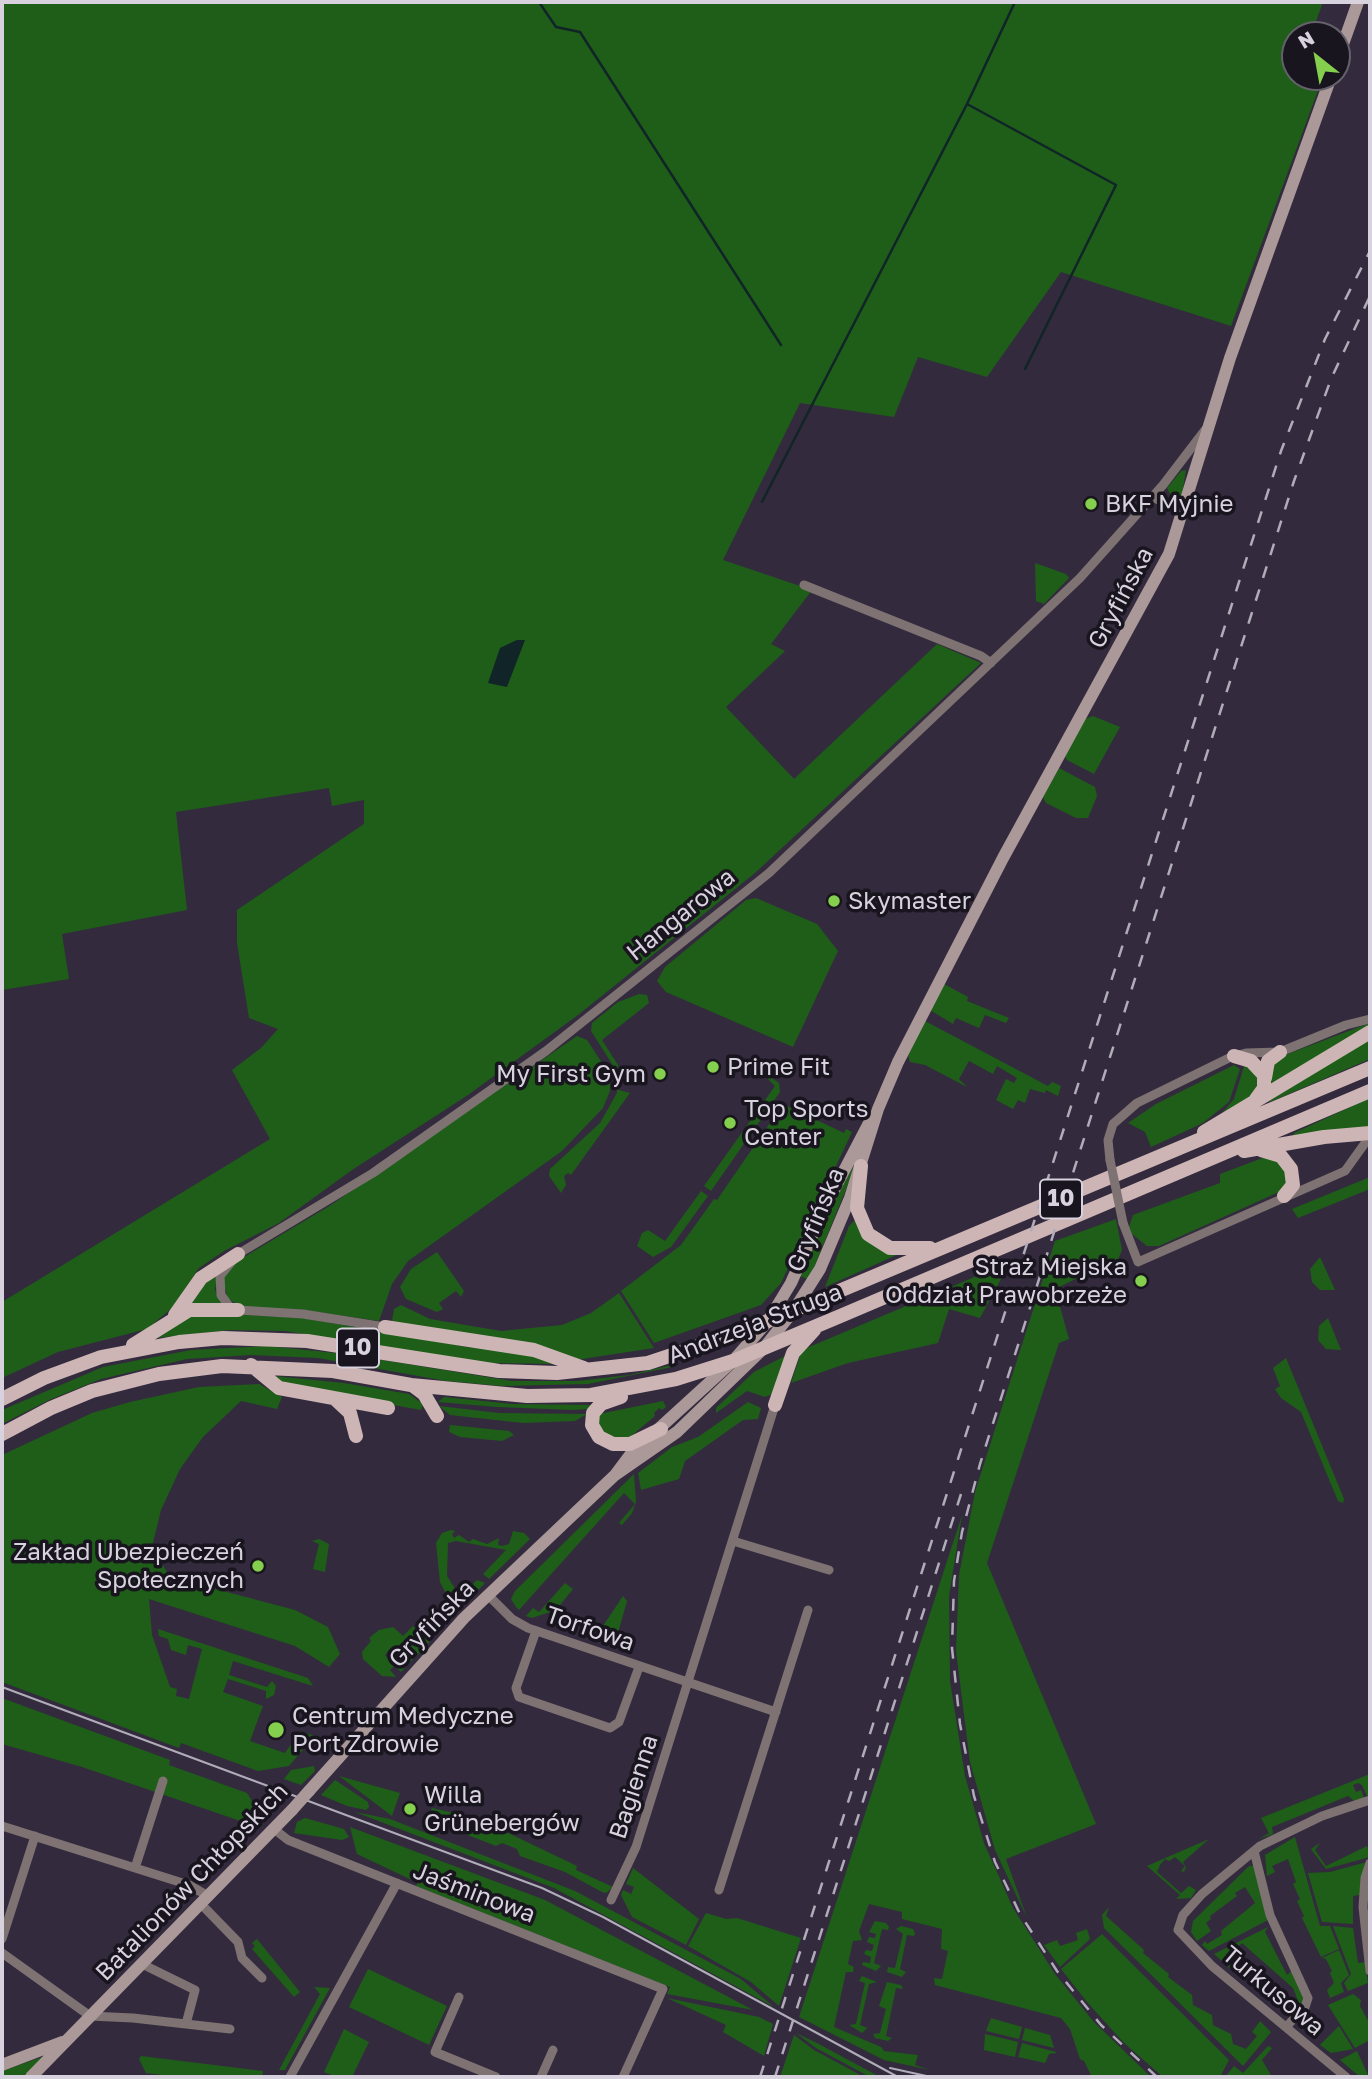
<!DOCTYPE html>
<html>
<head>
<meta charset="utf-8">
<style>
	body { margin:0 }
	#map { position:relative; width:1372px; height:2079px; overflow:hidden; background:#332b3d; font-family:"Golos Text",sans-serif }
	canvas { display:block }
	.frame { position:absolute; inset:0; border:4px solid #d7d2de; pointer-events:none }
	.north { position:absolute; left:1281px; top:21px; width:70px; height:70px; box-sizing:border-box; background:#19151e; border:2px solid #65616b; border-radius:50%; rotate:329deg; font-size:19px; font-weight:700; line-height:28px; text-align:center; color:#d7d2de }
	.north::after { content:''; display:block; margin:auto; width:24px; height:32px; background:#84cf4d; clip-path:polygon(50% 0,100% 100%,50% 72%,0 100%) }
</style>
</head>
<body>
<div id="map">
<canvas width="1372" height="2079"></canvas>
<div class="frame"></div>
<div class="north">N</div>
</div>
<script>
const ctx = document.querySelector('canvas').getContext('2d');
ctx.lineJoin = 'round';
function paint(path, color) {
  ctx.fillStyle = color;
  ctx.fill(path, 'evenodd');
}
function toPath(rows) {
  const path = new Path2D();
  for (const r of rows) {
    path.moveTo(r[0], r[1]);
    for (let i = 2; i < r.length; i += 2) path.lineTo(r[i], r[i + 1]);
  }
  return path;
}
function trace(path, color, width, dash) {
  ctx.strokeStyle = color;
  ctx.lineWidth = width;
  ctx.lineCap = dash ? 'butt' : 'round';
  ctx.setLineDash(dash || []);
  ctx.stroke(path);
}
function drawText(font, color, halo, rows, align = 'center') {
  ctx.font = font + ' "Golos Text",sans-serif';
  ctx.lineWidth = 7;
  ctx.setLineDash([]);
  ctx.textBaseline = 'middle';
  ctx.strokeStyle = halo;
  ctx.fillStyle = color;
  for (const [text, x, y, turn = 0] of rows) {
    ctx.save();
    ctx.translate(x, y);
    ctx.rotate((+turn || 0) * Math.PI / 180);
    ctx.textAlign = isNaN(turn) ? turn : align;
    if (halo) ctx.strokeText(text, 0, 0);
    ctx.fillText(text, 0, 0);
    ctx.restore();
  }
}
paint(toPath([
	[2,2,1323,2,1311,35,1295,35,1295,77,1323,77,1231,326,1061,272,987,377,918,357,894,417,800,403,723,560,812,590,771,644,785,651,726,707,794,779,937,644,981,663,755,873,578,1015,468,1095,352,1170,279,1223,224,1251,199,1268,172,1308,147,1329,58,1352,2,1378,2,1302,270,1139,232,1070,261,1048,278,1029,249,1018,237,943,237,910,364,824,364,800,332,806,329,788,176,812,187,910,62,934,69,979,2,990],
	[1186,470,1182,495,1178,498,1171,496,1167,488,1181,471],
	[1035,563,1066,574,1069,578,1044,604,1036,601],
	[1093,716,1120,727,1094,774,1067,760,1064,754,1083,720],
	[1059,768,1095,787,1097,796,1088,818,1076,818,1046,803,1043,797],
	[756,898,817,924,838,951,793,1047,666,992,657,981,665,967,746,900],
	[944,984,968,997,967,1001,1009,1018,1006,1023,985,1015,979,1028,956,1018,953,1024,930,1010],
	[639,994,647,995,649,1003,602,1040,618,1065,619,1090,630,1093,571,1175,568,1173,564,1176,566,1185,561,1193,549,1176,550,1169,600,1123,617,1093,616,1070,591,1031,592,1023,618,1002],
	[925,1021,1048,1086,1052,1082,1061,1086,1058,1096,1046,1090,1045,1093,1030,1089,1025,1103,1018,1100,1013,1109,996,1100,1006,1079,1014,1083,1017,1078,997,1066,993,1074,969,1061,959,1079,967,1087,925,1065,910,1062,908,1055],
	[1370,1023,1370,1027,1271,1088,1269,1077,1277,1058],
	[577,1036,587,1040,610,1075,610,1091,603,1108,562,1151,408,1261,392,1284,379,1321,304,1310,239,1307,227,1297,223,1278,234,1263,331,1205],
	[1370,1038,1370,1059,1270,1102,1269,1101],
	[1245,1063,1259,1080,1254,1096,1222,1113,1234,1099],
	[1234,1065,1240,1069,1229,1102,1203,1123,1151,1147,1145,1132,1128,1123,1156,1104],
	[757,1068,779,1083,780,1092,711,1191,704,1186,775,1086],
	[1370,1098,1370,1127,1292,1137,1294,1133],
	[783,1104,844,1133,846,1129,852,1132,781,1283,761,1305,654,1343,621,1291,681,1245,714,1199,717,1200],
	[862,1150,809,1280,800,1276,820,1229],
	[1268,1156,1278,1160,1286,1169,1286,1185,1279,1192,1159,1246,1147,1246,1132,1234,1129,1227,1133,1215,1220,1183,1220,1174],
	[1370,1177,1370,1189,1298,1218,1292,1209],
	[701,1191,708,1196,671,1247,653,1257,637,1246,642,1233,648,1230,665,1241],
	[1116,1219,1122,1250,1116,1264,1111,1268,1108,1263,1055,1289,1069,1339,1059,1343,987,1563,1096,1824,1006,1859,1027,1918,995,1850,970,1762,956,1651,959,1575,975,1492,1055,1241],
	[855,1220,899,1254,825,1287,849,1226],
	[437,1252,464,1291,461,1297,456,1291,439,1303,443,1309,437,1312,406,1299,400,1287,411,1269],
	[1320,1257,1335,1290,1320,1290,1312,1282,1310,1269],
	[1010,1262,980,1318,949,1309,938,1343,848,1363,791,1383,802,1350],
	[217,1274,215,1290,222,1305,188,1307,193,1294],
	[619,1293,654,1348,576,1360,392,1321,394,1309,401,1305,430,1319,501,1331,562,1325,591,1313],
	[209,1313,303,1318,467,1347,531,1353,559,1364,488,1363,285,1331,230,1330,156,1338,176,1320],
	[1328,1318,1341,1350,1326,1349,1318,1340,1319,1326],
	[267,1346,345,1354,512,1381,578,1381,629,1375,676,1364,677,1366,588,1384,502,1386,446,1381,318,1358,251,1355,187,1359,101,1379,49,1400,2,1424,2,1410,103,1367,191,1350],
	[785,1356,775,1393,765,1397,747,1391,716,1413,716,1408,754,1372],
	[1286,1358,1344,1499,1343,1503,1338,1501,1301,1412,1281,1398,1275,1389,1280,1386,1273,1368],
	[274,1376,344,1383,409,1394,423,1404,421,1410,288,1386],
	[259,1384,282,1397,277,1409,241,1401,203,1437,180,1469,161,1510,149,1559,162,1564,170,1577,295,1610,328,1627,340,1654,329,1667,295,1646,149,1599,152,1635,170,1687,177,1689,176,1696,189,1699,202,1649,188,1645,186,1655,171,1650,168,1639,159,1636,158,1629,308,1678,313,1686,233,1661,229,1675,267,1687,272,1681,276,1686,274,1695,266,1699,266,1691,228,1679,223,1692,263,1706,250,1741,285,1753,300,1731,329,1741,333,1737,336,1739,331,1746,313,1738,289,1766,258,1771,181,1743,179,1748,2,1682,2,1455,92,1413,130,1402,199,1387],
	[444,1397,512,1404,593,1405,590,1409,573,1410,497,1407,438,1402],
	[663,1401,666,1407,662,1410,659,1408,654,1413,655,1416,630,1437,609,1438,597,1423,599,1414],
	[748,1402,761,1408,758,1419,743,1420,685,1461,679,1479,641,1490,638,1473,672,1447,698,1437],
	[439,1406,499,1413,587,1414,575,1421,523,1423,450,1415],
	[450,1425,509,1431,514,1435,502,1441,460,1437,449,1432],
	[634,1474,636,1502,632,1513,622,1525,619,1523,635,1504,624,1493,519,1610,516,1607,511,1599,515,1591],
	[962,1515,949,1596,950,1681,965,1776,984,1843,1013,1908,1055,1974,1093,2021,1151,2077,1092,2077,1084,2061,1080,2059,1070,2029,1061,2018,935,1985,934,1978,942,1979,948,1951,941,1949,942,1929,902,1919,902,1912,869,1904,859,1931,862,1940,853,1941,848,1964,854,1967,853,1972,846,1972,834,2027,881,2047,884,2051,918,2055,915,2065,930,2070,884,2060,799,2017],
	[451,1530,455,1531,452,1534,454,1538,459,1535,469,1542,473,1539,487,1544,499,1538,498,1545,502,1546,509,1544,513,1531,524,1533,530,1539,489,1579,483,1574,506,1550,456,1541,448,1543,447,1576,460,1596,477,1580,485,1583,456,1613,440,1582,436,1543,442,1533],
	[319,1539,329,1544,325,1572,313,1569,319,1544,312,1541],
	[565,1583,573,1589,556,1610,532,1618,526,1616,533,1608,539,1612],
	[623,1596,627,1601,618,1633,603,1626],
	[413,1626,423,1637,427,1633,432,1639,401,1672,397,1668,408,1656,389,1650,385,1655,394,1666,390,1670,396,1677,382,1676,363,1659,362,1652,371,1641,369,1638,379,1630,393,1627,403,1636],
	[2,1698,170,1760,169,1765,247,1793,262,1817,261,1828,82,1767,2,1744],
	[314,1766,315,1771,301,1785,284,1779,291,1770],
	[1370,1774,1370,1795,1367,1796,1362,1785,1358,1783,1353,1785,1356,1792,1361,1790,1364,1798,1354,1801,1348,1796,1272,1827,1273,1834,1259,1839,1269,1833,1261,1818],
	[339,1776,400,1793,392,1816],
	[335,1780,368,1802,369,1807,366,1810,347,1806,321,1795],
	[432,1808,479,1819,577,1866,576,1870,613,1887,606,1893,602,1892,565,1872,520,1856,517,1849,502,1843,496,1846,460,1832,456,1819,440,1814,436,1819,427,1821],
	[355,1812,390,1819,575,1891,741,1979,774,2007,554,1888],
	[305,1818,344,1829,349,1837,342,1840,294,1833,297,1822],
	[350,1827,545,1900,753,2010,667,1994,670,1987,416,1886,418,1883,357,1854],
	[1295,1837,1320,1926,1330,1926,1339,1949,1321,1957,1302,1918,1304,1916,1297,1901,1300,1899,1293,1884,1296,1882,1288,1859,1272,1866,1275,1872,1267,1876,1265,1855],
	[1209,1839,1183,1862,1186,1867,1184,1872,1181,1871,1185,1866,1175,1857,1169,1861,1165,1859,1160,1865,1157,1872,1181,1893,1189,1886,1196,1890,1191,1898,1176,1899,1180,1895,1147,1866],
	[1320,1843,1315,1850,1326,1866,1367,1846,1370,1857,1326,1869,1311,1849],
	[1367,1862,1360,1895,1353,1896,1353,1924,1322,1922,1308,1873,1330,1872],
	[1249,1866,1254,1866,1268,1920,1209,1951,1202,1945,1205,1941,1207,1944,1222,1935,1221,1931,1255,1903,1245,1887,1235,1893,1237,1896,1210,1916,1211,1919,1206,1923,1211,1931,1197,1941,1191,1932,1193,1921],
	[633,1868,699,1919,686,1945,632,1917,621,1895,623,1890,631,1894,634,1887,626,1884],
	[1109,1907,1106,1916,1144,1950,1143,1953,1169,1974,1168,1977,1192,1995,1193,2005,1212,2015,1213,2025,1231,2034,1233,2044,1246,2049,1257,2036,1252,2032,1260,2021,1271,2032,1243,2066,1104,1928,1102,1915],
	[706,1913,726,1919,737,1918,801,1938,779,2006,751,1982,688,1946],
	[875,1921,886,1923,889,1927,888,1930,882,1929,874,1963,881,1966,876,1971,862,1965,863,1962,870,1963,871,1957,864,1954,866,1950,872,1951,874,1945,867,1942,869,1937,875,1938,876,1934,869,1932],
	[901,1926,913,1929,915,1933,914,1936,907,1935,900,1969,906,1972,902,1977,887,1972,888,1967,895,1968,903,1934,896,1929],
	[1333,1926,1353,1928,1358,1963,1365,1962,1368,1983,1348,1991,1344,1983,1351,1974],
	[1268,1927,1265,1932,1287,1975,1293,1970,1305,1993,1303,2003,1299,2003,1293,1988,1242,1943,1232,1952,1230,1957,1237,1963,1231,1969,1214,1954],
	[1087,1929,1090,1939,1060,1967,1044,1945,1057,1940,1060,1946,1078,1940,1076,1933],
	[1102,1934,1229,2060,1220,2077,1163,2077,1124,2043,1087,2002,1061,1969],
	[257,1939,300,1992,294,1997,252,1949,255,1946,252,1943],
	[1339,1950,1349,1975,1341,1983,1344,1992,1330,1998,1327,1990,1334,1983,1330,1973,1332,1971,1326,1959,1322,1958],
	[368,1969,447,2006,429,2045,349,2007],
	[862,1976,877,1982,869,1984,860,2025,867,2028,862,2033,849,2025,856,2024,865,1983,859,1981],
	[887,1982,901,1985,903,1989,896,1988,886,2036,892,2038,888,2041,875,2038,873,2034,880,2033,886,2009,879,2006],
	[314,1987,330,1988,285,2070,279,2070,320,1994],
	[1353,1994,1361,2000,1360,2006,1370,2024,1370,2040,1355,2048,1328,2005],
	[667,1998,759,2017,773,2024,764,2056,723,2032,726,2025],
	[991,2018,1022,2027,1019,2039,986,2031],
	[1339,2026,1353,2049,1331,2053,1320,2045],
	[1025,2028,1050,2035,1054,2048,1022,2040],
	[344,2029,369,2042,352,2077,336,2077,324,2072],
	[796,2033,817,2043,880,2077,870,2077,816,2048],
	[985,2034,1018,2042,1015,2057,984,2050],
	[794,2035,814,2050,864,2077,780,2077],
	[1022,2043,1056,2052,1056,2053,1049,2054,1045,2063,1018,2057],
	[1268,2046,1272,2048,1262,2060,1272,2077,1225,2077,1234,2066,1243,2073],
	[1357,2051,1369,2077,1360,2077,1340,2060],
	[45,2056,46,2060,23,2077,2,2077,2,2071],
	[141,2056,263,2071,262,2077,178,2077,146,2073,139,2059]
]), '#1e5e19');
paint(toPath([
	[517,640,525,640,507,687,488,683,500,648]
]), '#112427');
trace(toPath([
	[539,2,556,27,580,32,781,345],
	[2,4,6,2],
	[967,104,1116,185,1025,369],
	[762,502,967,104,1015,2]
]), '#112427', 2.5);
trace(toPath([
	[1153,497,1183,513],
	[804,585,981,656,991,663],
	[1110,1160,1108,1140,1113,1124,1137,1103,1231,1057,1246,1053,1280,1052,1346,1025,1370,1019],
	[1123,1223,1138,1262,1345,1171,1370,1136],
	[385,1327,303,1314,238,1310,229,1306,221,1295,220,1276,238,1254,373,1173,546,1051,769,873,1080,578,1163,485,1205,430],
	[733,1541,829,1570],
	[489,1596,512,1619,528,1628,776,1712],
	[536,1631,516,1688,519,1697,610,1728,619,1722,639,1667],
	[2,1826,189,1885,208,1896],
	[274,1829,288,1840,663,1989,623,2077],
	[1254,1851,1270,1915,1308,1998,1305,2007,1286,2027],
	[1370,1863,1365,1878,1363,1907,1370,1971],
	[135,1868,163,1781],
	[719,1890,808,1610],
	[611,1900,636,1847,775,1405],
	[201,1904,238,1942,242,1958,262,1978],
	[2,1939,35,1836],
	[2,1953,90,2016,133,2018,230,2029],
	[142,1964,195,1990,186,2024],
	[459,1997,435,2052,496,2077],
	[290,2077,397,1883],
	[541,2077,553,2050],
	[1346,2077,1212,1966,1178,1930,1183,1915,1202,1894,1260,1846,1322,1816,1370,1800]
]), '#7e7272', 9);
trace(toPath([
	[1337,61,1358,2],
	[615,1475,677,1432,764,1348,794,1310,820,1269,850,1198,878,1109,898,1062,1003,858,1169,554,1230,358,1331,77],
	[309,1791,464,1618,615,1475,630,1455,733,1361,768,1321,791,1283,822,1213,870,1121],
	[2,2065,62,2042],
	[31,2077,292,1810]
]), '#ab9898', 12);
trace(toPath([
	[1234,1056,1251,1061,1264,1075,1264,1088,1256,1099],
	[1265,1078,1268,1061,1280,1052],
	[1204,1132,1370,1032],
	[1261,1150,1281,1156,1291,1169,1293,1185,1284,1196],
	[1244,1151,1324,1137,1370,1133],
	[861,1166,857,1208,868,1234,890,1248,930,1248],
	[175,1315,201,1278,238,1254],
	[385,1327,534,1350,584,1368],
	[133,1345,189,1310,238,1310],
	[251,1365,279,1388,388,1408],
	[412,1385,424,1394,437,1416],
	[621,1397,601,1404,593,1413,592,1425,599,1437,613,1444,630,1444,661,1429],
	[2,1399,44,1378,101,1357,179,1342,223,1338,307,1341,499,1371,557,1373,648,1363,744,1331,1370,1068],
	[335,1399,350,1413,356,1436],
	[775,1405,793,1353,814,1330],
	[2,1434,51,1408,92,1391,159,1374,222,1366,333,1371,411,1385,527,1396,591,1395,676,1379,733,1361,838,1317,1370,1091]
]), '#ceb5b5', 14);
trace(toPath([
	[2,1687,542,1888,603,1917,898,2077],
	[890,2068,931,2077]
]), '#b1acb9', 2);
trace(toPath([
	[760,2077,1281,451,1325,339,1370,251],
	[775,2077,961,1494],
	[1157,2077,1101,2025,1057,1971,1020,1914,995,1862,974,1796,960,1724,952,1648,954,1581,962,1532,980,1464,1294,481,1331,379,1370,296]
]), '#b1acb9', 2.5, [12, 12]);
trace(toPath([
	[1110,1160,1123,1223]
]), '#7e7272', 9);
trace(toPath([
	[292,1810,309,1791]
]), '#ab9898', 12);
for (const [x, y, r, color] of [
	[1091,504,7,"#84cf4d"],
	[834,901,7,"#84cf4d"],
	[713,1067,7,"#84cf4d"],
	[660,1074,7,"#84cf4d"],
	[730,1123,7,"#84cf4d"],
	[1141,1281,7,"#84cf4d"],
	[258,1566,7,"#84cf4d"],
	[276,1730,9,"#84cf4d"],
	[410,1809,7,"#84cf4d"]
]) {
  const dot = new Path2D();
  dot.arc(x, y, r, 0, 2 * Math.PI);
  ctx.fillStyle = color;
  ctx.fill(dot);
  trace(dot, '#19151e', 2.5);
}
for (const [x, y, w] of [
	[1061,1199,42],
	[358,1348,42]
]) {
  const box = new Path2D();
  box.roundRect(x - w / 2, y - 19.5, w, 39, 5);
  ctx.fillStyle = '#19151e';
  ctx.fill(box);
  trace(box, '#d7d2de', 2);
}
drawText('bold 23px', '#d7d2de', null, [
	["10",1061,1199],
	["10",358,1348]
]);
drawText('24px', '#d7d2de', '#19151e', [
	["BKF Myjnie",1105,504],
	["Skymaster",848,901],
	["Prime Fit",727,1067],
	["My First Gym",646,1074,"right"],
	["Top Sports",744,1109],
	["Center",744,1137],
	["Straż Miejska",1127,1267,"right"],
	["Oddział Prawobrzeże",1127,1295,"right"],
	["Zakład Ubezpieczeń",244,1552,"right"],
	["Społecznych",244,1580,"right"],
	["Centrum Medyczne",292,1716],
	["Port Zdrowie",292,1744],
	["Willa",424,1795],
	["Grünebergów",424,1823]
], 'left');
drawText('24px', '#d7d2de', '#19151e', [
	["Gryfińska",1121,598,-62],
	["Hangarowa",681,915,-39],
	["Gryfińska",816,1220,-67],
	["Andrzeja Struga",755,1324,-21],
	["Gryfińska",432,1624,-46],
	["Torfowa",590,1629,19],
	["Bagienna",634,1787,-72],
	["Batalionów Chłopskich",192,1882,-46],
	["Jaśminowa",474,1893,21],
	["Turkusowa",1273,1991,40]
]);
</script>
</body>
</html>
